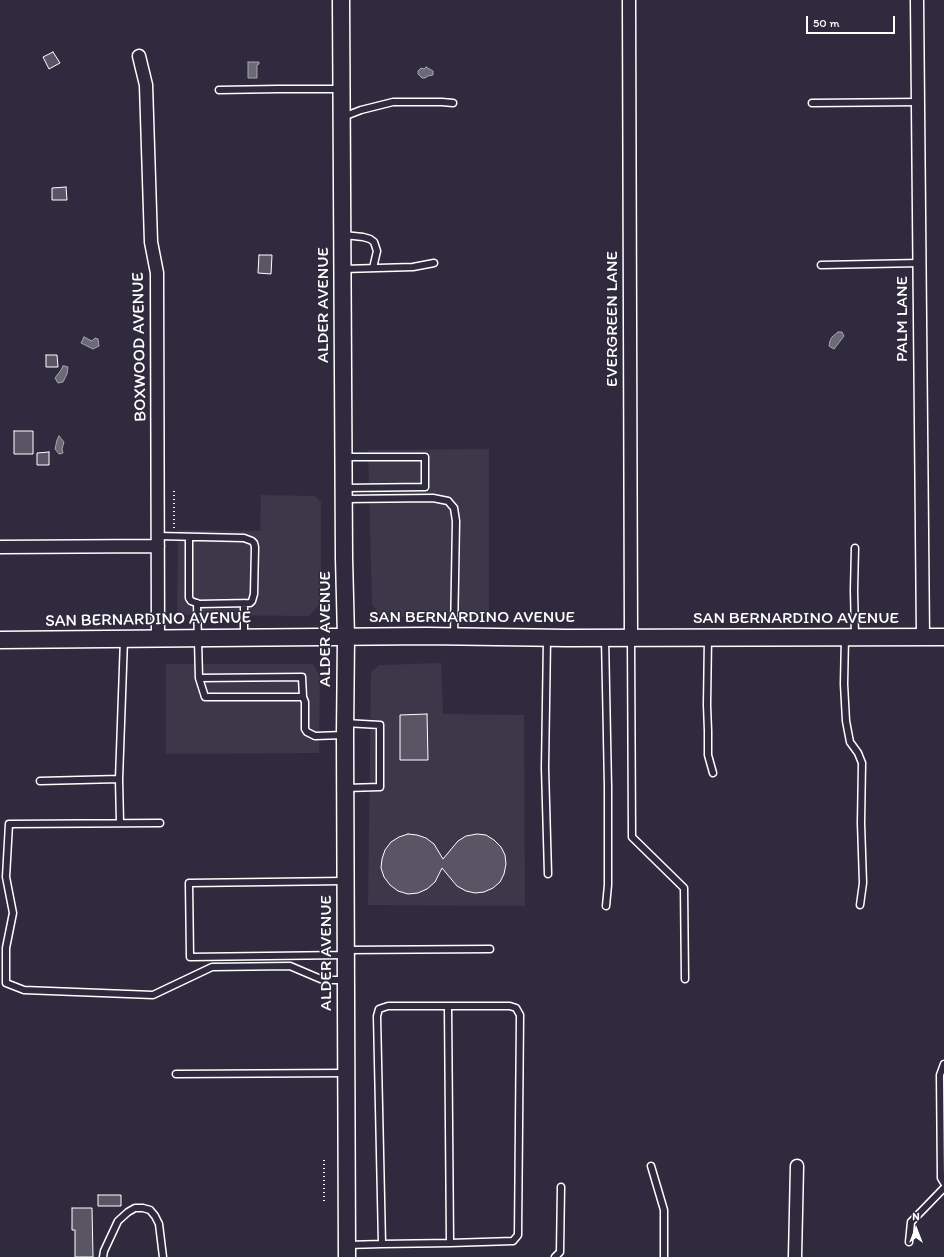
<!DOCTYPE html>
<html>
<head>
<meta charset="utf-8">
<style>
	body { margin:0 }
	#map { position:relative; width:944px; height:1257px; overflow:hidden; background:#2f2a3d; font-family:Itim,sans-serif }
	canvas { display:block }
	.north { position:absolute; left:896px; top:1209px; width:40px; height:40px; -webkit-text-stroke:3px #2f2a3d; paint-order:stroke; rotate:0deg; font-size:11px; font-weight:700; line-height:16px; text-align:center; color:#fff }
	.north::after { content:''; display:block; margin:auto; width:14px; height:18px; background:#fff; clip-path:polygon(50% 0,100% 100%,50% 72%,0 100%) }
	.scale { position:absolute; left:806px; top:16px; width:89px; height:18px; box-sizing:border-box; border:2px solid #fff; border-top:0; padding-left:5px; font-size:12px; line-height:14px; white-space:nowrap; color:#fff; -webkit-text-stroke:3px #2f2a3d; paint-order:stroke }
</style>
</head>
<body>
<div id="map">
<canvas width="944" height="1257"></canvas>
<div class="north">N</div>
<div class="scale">50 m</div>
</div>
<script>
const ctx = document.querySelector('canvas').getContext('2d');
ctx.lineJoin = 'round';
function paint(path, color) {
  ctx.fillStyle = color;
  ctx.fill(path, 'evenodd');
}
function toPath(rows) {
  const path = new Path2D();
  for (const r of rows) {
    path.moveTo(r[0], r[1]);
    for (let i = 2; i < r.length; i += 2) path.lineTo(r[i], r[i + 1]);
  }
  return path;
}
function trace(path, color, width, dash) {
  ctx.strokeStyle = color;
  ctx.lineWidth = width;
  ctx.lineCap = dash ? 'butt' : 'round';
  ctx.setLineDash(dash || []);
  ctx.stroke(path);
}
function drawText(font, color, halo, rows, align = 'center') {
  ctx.font = font + ' Itim,sans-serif';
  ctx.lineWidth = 3;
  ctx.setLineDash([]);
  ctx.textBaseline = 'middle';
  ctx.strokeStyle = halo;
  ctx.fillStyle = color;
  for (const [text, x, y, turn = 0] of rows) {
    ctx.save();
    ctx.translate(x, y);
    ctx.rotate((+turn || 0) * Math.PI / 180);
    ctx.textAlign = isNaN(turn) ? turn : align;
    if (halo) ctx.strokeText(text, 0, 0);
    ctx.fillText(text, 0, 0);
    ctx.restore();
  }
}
paint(toPath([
	[489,449,489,617,382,617,372,605,368,450],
	[261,495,315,496,321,502,321,603,309,616,177,615,178,530,260,531],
	[441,663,443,714,524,715,525,906,368,905,371,672,379,665],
	[166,664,313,664,320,676,319,753,166,754]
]), '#3c3749');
const water = toPath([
	[248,62,259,62,259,64,257,65,257,78,248,78,248,62],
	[426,67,433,71,433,75,428,76,425,78,422,78,418,74,418,71,421,68,424,69,426,67],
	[838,332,842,332,844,336,834,349,829,346,830,341,832,337,838,332],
	[84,337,92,341,95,338,98,339,99,346,93,349,81,343,84,337],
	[63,366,65,366,68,367,67,374,63,382,58,383,55,378,61,370,63,366],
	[59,436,64,442,62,449,63,453,59,454,55,449,57,440,59,436]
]);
paint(water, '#6d6a77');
trace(water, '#a7a6ad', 1);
const building = toPath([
	[53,52,60,63,49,69,43,57,53,52],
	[66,187,67,200,52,200,52,188,66,187],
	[259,255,272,255,271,274,258,273,259,255],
	[46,355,57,355,58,367,46,367,46,355],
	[14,431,33,431,33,454,14,454,14,431],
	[49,452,49,465,37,465,37,453,49,452],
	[427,714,428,760,400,760,400,715,427,714],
	[408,834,417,835,426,838,434,844,443,859,458,841,466,836,477,834,486,835,494,840,501,847,505,855,506,864,504,874,500,882,493,888,484,892,475,893,466,891,457,886,442,868,435,882,427,889,418,893,408,894,398,891,390,885,384,877,381,868,382,859,385,850,391,842,399,837,408,834],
	[98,1195,121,1195,121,1206,98,1206,98,1195],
	[72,1208,92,1208,93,1257,75,1257,75,1230,72,1230,72,1208]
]);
paint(building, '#595564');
trace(building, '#fff', 1);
const lane = toPath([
	[219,90,278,89,341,89],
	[812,103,919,102],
	[343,117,361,110,393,102,442,102,453,103],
	[344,235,363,237,370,239,374,242,377,251,373,268],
	[821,265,920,263],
	[343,269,413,267,434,263],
	[344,457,425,457,425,487,344,488],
	[345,499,433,498,448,501,454,508,456,521,454,636],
	[158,536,244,538,252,541,254,543,255,547,254,594,252,601,250,603,199,604,191,601,189,598,189,538],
	[197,603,199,678,205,697,303,697],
	[244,603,244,637],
	[855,636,854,590,855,548],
	[845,637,844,684,846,721,850,742,858,753,862,763,861,823,863,883,860,905],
	[605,638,608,787,608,885,606,906],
	[631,638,632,837,684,888,685,979],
	[708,638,707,705,708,731,708,755,713,773],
	[547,639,545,768,548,874],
	[199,678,302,677,303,697,305,702,305,729,307,732,315,736,344,735],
	[345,723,380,725,380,787,346,788],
	[119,779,120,823],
	[40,781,119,779,124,639],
	[160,823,9,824,6,877,13,913,6,948,6,983,24,990,153,995,212,967,290,966,323,980,344,980],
	[344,881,189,883,190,957,344,955],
	[346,950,490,949],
	[448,1006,450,1243],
	[944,1064,940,1075,941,1178,944,1183],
	[176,1074,345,1073],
	[651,1166,664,1210,664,1257],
	[909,1242,911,1222,944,1188],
	[347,1245,382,1244,450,1243,513,1241,518,1235,520,1015,516,1008,510,1006,388,1006,379,1009,377,1016,382,1244],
	[103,1257,104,1251,118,1221,128,1212,135,1208,143,1208,150,1210,155,1216,159,1224,163,1257],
	[555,1257,560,1252,561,1187]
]);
const street = toPath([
	[629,0,631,638],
	[917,0,923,637],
	[139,56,146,85,151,242,157,273,158,639],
	[0,547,158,546],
	[795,1257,797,1166]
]);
const secondary = toPath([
	[341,0,344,558,346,637,345,735,347,1257],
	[0,640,427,636,567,638,944,637]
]);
trace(lane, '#fff', 9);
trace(street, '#fff', 15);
trace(secondary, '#fff', 19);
trace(toPath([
	[174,491,174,528],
	[324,1160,324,1202]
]), '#fff', 2, [1, 3]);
trace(lane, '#2f2a3d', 6);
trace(street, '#2f2a3d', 12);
trace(secondary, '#2f2a3d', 16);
drawText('17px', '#fff', '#2f2a3d', [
	["ALDER AVENUE",324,305,-90],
	["EVERGREEN LANE",613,319,-90],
	["PALM LANE",903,319,-90],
	["BOXWOOD AVENUE",140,347,-91],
	["SAN BERNARDINO AVENUE",472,618],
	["SAN BERNARDINO AVENUE",796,619],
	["SAN BERNARDINO AVENUE",148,620,-1],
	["ALDER AVENUE",326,629,-90],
	["ALDER AVENUE",327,953,-90]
]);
</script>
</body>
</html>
